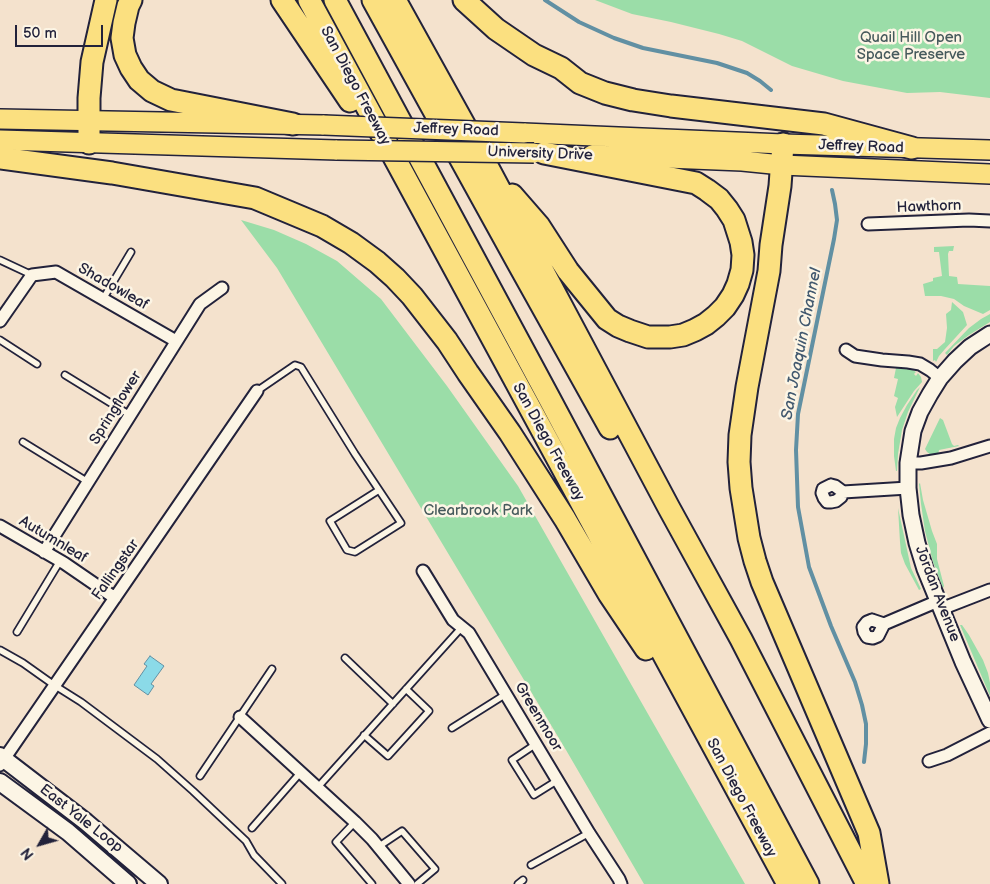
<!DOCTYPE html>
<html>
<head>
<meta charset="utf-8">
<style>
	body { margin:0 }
	#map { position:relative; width:990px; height:884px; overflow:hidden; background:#f4e2cd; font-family:"Balsamiq Sans",sans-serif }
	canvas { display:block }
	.north { position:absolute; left:15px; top:819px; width:50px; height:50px; -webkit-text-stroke:4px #fcf5e5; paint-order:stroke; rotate:232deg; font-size:14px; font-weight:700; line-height:20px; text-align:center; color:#22223b }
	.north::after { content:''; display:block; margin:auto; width:18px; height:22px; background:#22223b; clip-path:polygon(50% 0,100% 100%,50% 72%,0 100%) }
	.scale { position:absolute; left:15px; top:25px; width:88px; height:22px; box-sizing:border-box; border:2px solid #22223b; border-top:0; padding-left:6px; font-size:15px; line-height:18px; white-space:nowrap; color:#22223b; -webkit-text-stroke:4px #fcf5e5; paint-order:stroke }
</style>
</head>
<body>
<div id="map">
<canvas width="990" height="884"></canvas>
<div class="north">N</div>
<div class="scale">50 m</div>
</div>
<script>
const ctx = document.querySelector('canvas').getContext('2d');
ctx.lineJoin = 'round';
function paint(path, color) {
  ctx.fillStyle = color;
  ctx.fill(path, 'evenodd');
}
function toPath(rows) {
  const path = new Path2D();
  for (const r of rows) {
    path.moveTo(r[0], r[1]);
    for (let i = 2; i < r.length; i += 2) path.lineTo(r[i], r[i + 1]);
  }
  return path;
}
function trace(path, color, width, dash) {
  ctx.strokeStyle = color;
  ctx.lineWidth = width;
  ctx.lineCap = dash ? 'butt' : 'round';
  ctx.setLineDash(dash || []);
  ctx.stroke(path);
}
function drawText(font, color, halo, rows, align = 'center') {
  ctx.font = font + ' "Balsamiq Sans",sans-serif';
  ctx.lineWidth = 5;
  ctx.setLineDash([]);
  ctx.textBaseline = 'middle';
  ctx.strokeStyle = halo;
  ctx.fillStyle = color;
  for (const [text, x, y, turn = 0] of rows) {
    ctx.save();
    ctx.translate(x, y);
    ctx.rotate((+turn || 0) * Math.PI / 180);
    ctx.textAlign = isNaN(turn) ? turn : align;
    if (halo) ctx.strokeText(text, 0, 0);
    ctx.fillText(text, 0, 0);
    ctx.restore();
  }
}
paint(toPath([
	[595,0,990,0,990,98,940,92,907,93,843,81,792,66,742,41,719,34,671,22,632,14],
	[241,220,274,230,306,244,337,261,381,299,447,386,518,486,745,884,644,884,566,750,277,268],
	[954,246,953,251,949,251,948,254,949,276,957,277,958,284,990,286,990,310,983,314,964,306,954,299,941,296,925,296,923,284,933,281,933,278,942,276,939,252,934,252,934,247],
	[952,302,963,312,967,325,945,349,939,356,936,362,935,360,933,361,933,349,937,349,945,342,947,328,946,314,951,310],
	[990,314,990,322,969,335,954,346,947,355,945,353,969,328,981,319],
	[896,368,911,369,916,372,914,374,916,376,918,373,921,377,922,382,914,391,897,417,895,407,898,398,894,396,898,379,894,378],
	[920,387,908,412,902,430,898,454,897,471,896,471,894,456,894,439,896,428,900,418,907,405,917,390],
	[940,418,943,420,952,444,954,446,958,445,959,446,939,450,938,455,931,455,927,452,925,449],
	[920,483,923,500,932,531,937,544,937,559,944,586,943,588,933,562,925,531,921,504,919,484],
	[898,508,911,568,921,589,919,590,905,564,901,553,900,542],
	[960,625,962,625,969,635,983,660,988,673,990,683,990,696]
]), '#9bdda8');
const water = toPath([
	[150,656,164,666,151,684,154,686,148,695,134,685,147,666,144,664,150,656]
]);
paint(water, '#8bdae8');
trace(water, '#6190a3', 1);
trace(toPath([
	[545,0,579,22,614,38,643,48,717,63,747,73,760,81,771,90],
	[832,190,835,204,837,220,834,239,798,414,796,450,798,507,809,567,831,626,855,682,862,705,866,724,866,744,864,762]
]), '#6190a3', 4);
const service = toPath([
	[0,260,32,275],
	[103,299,131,252],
	[0,340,37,364],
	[65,375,130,415],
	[257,391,295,365,301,367,355,454,401,523,355,552,347,550,330,521,379,490],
	[23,442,88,482],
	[17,632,60,561],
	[0,650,23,663,54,685,81,702,157,759,193,791,246,841,254,855,282,884],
	[345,658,393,704],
	[452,728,506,694],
	[364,735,388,756,429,711,406,689],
	[536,744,512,760,534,795,558,780],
	[200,776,272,669],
	[318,787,462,627],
	[355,822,336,842,372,884],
	[252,828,301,772],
	[378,847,402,831,435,869,417,884],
	[531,865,589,833],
	[518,884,523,880]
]);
const minor = toPath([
	[868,224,969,220,990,221],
	[0,321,32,275,56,272,176,341],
	[846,350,855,356,882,360,908,362,920,364,930,370,940,378],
	[908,463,921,463,951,458,990,446],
	[831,485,835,486,843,492,841,497,836,501,831,502,827,502,824,498,822,493,823,489,831,485],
	[843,492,908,488],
	[0,526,64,563,115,598],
	[44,552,200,304,222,288],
	[423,571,453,620,469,633,589,833,619,879,621,884],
	[941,609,990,590],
	[872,620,884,624,878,636,873,638,867,637,864,632,863,627,867,622,872,620],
	[884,624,938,601],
	[240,717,355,822,372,839,409,884],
	[929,761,947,755,990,733],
	[0,765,257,391]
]);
const tertiary = toPath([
	[990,334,970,347,955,361,940,378,930,394,920,412,913,431,908,463,908,488,911,515,917,543,925,569,963,662,990,720]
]);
const secondary = toPath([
	[0,756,86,822,159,884],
	[0,782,68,832,128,884]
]);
const primary = toPath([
	[0,119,324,125],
	[524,133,783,144,990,150],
	[0,140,337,150],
	[592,155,742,161,782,165,990,174]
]);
const motorway = toPath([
	[131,0,128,6,124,23,122,38,125,55,131,68,139,80,152,91,171,100,293,124],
	[282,0,350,101],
	[309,0,788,884],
	[335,0,548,396,808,884],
	[373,0,518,263,610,428],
	[395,0,486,164,669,508,741,639,867,884],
	[464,0,496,29,534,55,561,68,580,83,605,93,633,100,671,106,824,124,912,148],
	[89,143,89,98,92,62,106,0],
	[783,144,780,186,771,245,769,271,747,387,740,435,739,462,741,488,749,538,755,561,762,582,869,833,878,884],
	[0,158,112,173,255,198,322,226,351,243,377,262,395,278,412,296,447,341,468,373,510,433,565,519,609,594,646,649],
	[512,195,539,226,568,271,607,319,618,326,630,331,648,337,670,337,683,335,695,330,706,324,716,316,725,307,733,295,738,284,742,270,743,255,741,242,734,220,727,209,719,199,707,190,696,183,544,153]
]);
trace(service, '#22223b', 9);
trace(minor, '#22223b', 15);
trace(tertiary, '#22223b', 19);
trace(secondary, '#22223b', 20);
trace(primary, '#22223b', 22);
trace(motorway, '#22223b', 25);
trace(service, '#fcf5e5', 5.5);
trace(minor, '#fcf5e5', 11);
trace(tertiary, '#fcf5e5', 15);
trace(secondary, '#fcf5e5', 16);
trace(primary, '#fbe080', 19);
trace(motorway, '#fbe080', 21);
const primaryBridge = toPath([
	[324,125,524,133],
	[337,150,534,153]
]);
trace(primaryBridge, '#22223b', 22, []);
trace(primaryBridge, '#fbe080', 19);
drawText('15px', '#465a5c', '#fcf5e5', [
	["Quail Hill Open",911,38],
	["Space Preserve",911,55],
	["Clearbrook Park",478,511]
]);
drawText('15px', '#22223b', '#fcf5e5', [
	["San Diego Freeway",355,86,62],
	["Jeffrey Road",456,130,2],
	["Jeffrey Road",861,147,2],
	["University Drive",540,154,2],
	["Hawthorn",929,207,-2],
	["Shadowleaf",113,287,30],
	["Springflower",116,408,-58],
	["San Diego Freeway",548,442,61],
	["Autumnleaf",53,540,31],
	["Fallingstar",116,570,-55],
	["Jordan Avenue",937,594,69],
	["Greenmoor",538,717,59],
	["San Diego Freeway",741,798,62],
	["East Yale Loop",81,819,38]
]);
drawText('italic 16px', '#42596f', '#fcf5e5', [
	["San Joaquin Channel",802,344,-79]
]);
</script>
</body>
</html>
